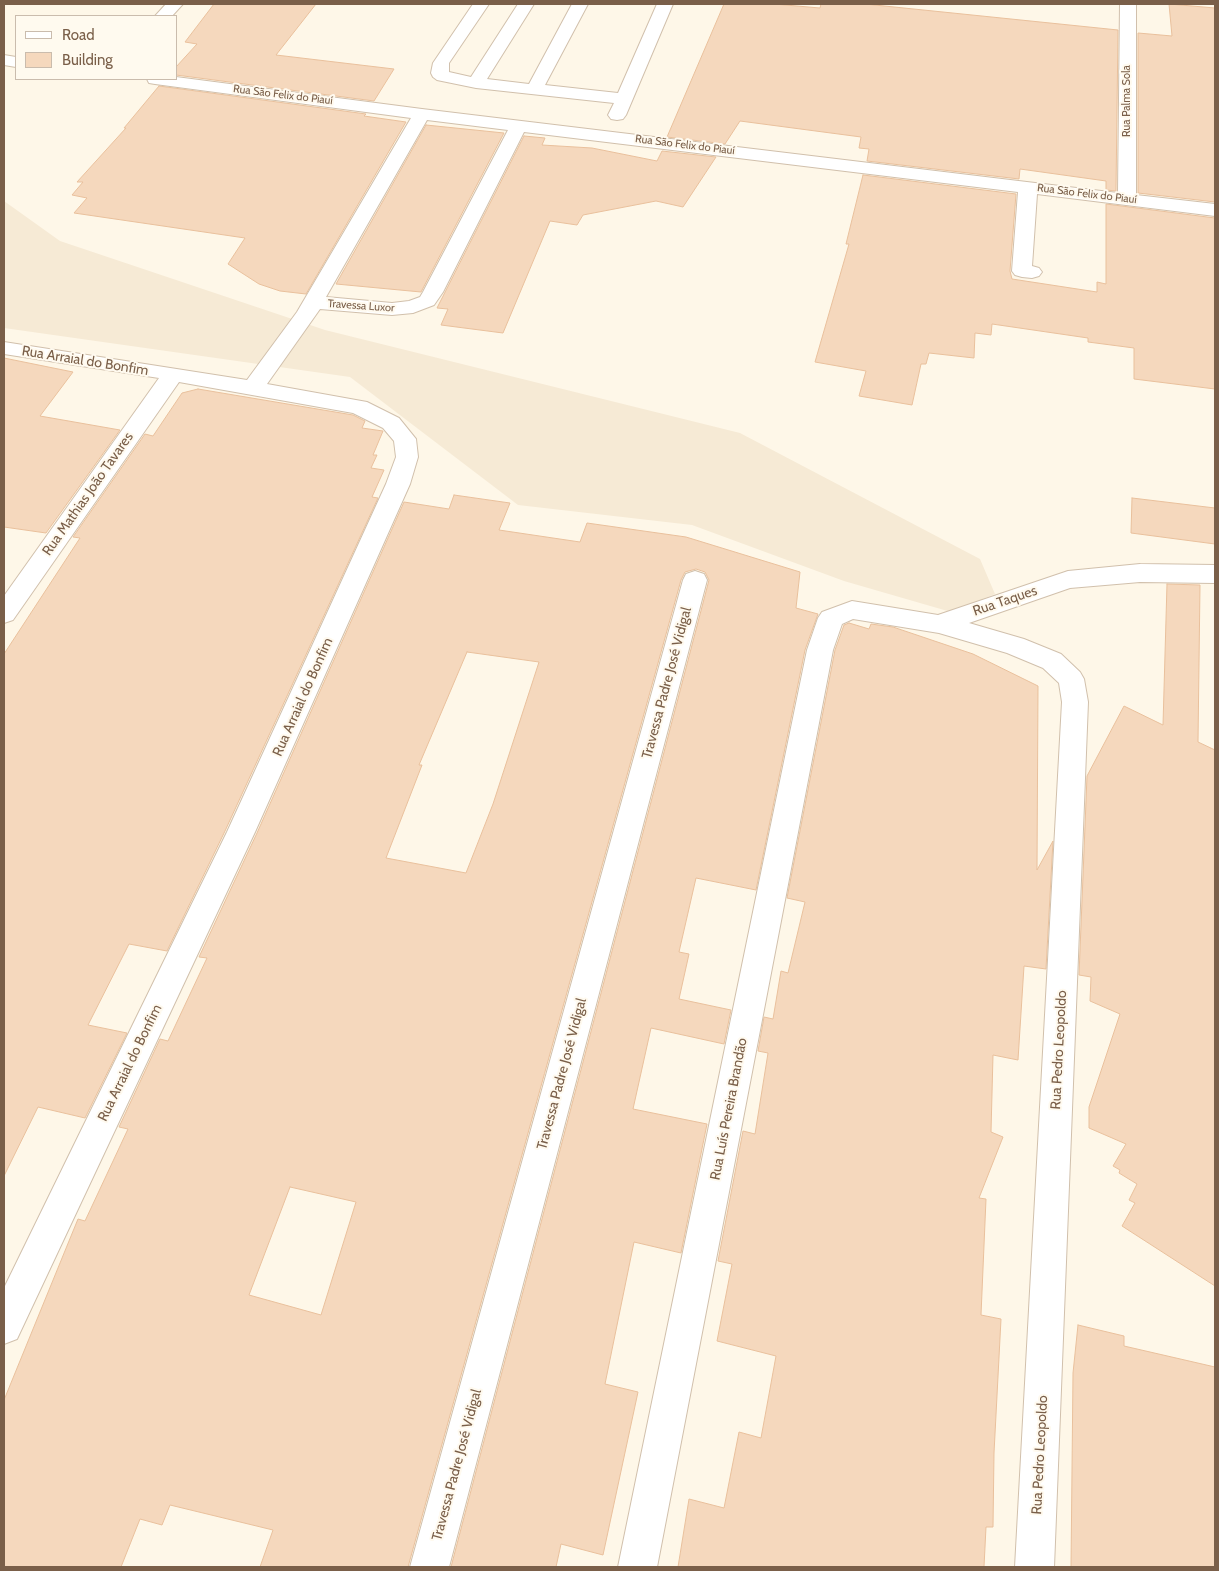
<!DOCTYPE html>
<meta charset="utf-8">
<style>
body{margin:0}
#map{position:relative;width:1219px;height:1571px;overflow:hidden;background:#fef7e8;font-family:Cabin,sans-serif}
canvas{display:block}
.frame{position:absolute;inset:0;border:5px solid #7a5f49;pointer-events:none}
.legend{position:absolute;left:15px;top:15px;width:162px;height:65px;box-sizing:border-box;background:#fffaef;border:1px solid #cabcad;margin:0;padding:6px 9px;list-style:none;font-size:15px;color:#7a5f49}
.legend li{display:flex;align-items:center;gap:10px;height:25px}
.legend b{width:25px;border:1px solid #cabcad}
</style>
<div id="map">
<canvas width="1219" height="1571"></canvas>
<div class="frame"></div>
<ul class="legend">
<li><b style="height:6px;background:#fff"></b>Road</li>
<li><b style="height:14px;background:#f5d8bd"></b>Building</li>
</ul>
</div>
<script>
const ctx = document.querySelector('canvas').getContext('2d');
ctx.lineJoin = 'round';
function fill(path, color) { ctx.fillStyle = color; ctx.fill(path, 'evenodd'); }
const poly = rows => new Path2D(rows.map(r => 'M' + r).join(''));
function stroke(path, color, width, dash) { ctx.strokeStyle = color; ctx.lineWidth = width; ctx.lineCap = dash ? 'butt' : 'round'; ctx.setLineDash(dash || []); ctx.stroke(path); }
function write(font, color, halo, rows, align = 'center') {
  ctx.font = font + ' Cabin,sans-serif'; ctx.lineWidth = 4; ctx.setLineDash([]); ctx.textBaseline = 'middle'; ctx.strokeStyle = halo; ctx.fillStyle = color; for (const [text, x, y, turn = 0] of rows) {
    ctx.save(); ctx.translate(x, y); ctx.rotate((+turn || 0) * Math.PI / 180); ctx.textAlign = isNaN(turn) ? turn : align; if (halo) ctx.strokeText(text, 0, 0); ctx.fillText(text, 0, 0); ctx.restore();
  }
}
fill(poly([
 [4,201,60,241,325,330,740,433,980,559,995,594,951,612,844,581,692,525,518,505,350,377,4,328]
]), '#f6ead5');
const building = poly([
 [214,4,316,4,276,55,394,69,374,101,176,75,176,67,197,44,185,42,214,4],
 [724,4,774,4,820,8,821,4,865,4,1118,30,1116,191,1106,190,1106,181,1020,169,1019,179,867,161,869,149,859,148,861,137,740,121,725,144,667,137,724,4],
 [1169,4,1215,8,1215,202,1138,193,1138,33,1172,36,1169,4],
 [159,86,366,114,364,116,406,122,306,294,280,291,259,284,228,264,245,238,74,213,87,198,72,195,83,182,77,182,126,128,124,128,159,86],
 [426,125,504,133,421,292,336,284,426,125],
 [524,136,545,138,542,145,592,148,657,161,662,151,716,157,683,207,656,201,583,215,577,225,550,221,503,333,441,325,448,309,437,308,524,136],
 [863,175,1016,194,1010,271,1012,279,1097,292,1097,282,1106,284,1106,204,1215,218,1215,389,1134,379,1134,348,1088,342,1088,338,992,324,991,335,975,333,974,358,929,353,926,364,921,364,912,405,859,396,866,371,815,362,849,244,846,244,863,175],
 [4,358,73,372,40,416,120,430,46,533,4,527,4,358],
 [198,389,353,415,365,421,362,428,383,431,373,455,377,455,371,468,384,470,372,497,378,498,225,831,167,951,129,944,88,1025,127,1033,85,1118,38,1107,4,1176,4,654,80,538,73,537,145,434,153,436,182,393,198,389],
 [454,495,510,503,499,530,580,542,587,523,686,537,800,572,796,608,818,614,805,650,756,890,696,878,679,952,689,954,679,999,731,1010,724,1044,651,1028,633,1109,707,1124,681,1253,634,1242,605,1384,638,1392,603,1555,561,1544,556,1567,451,1567,709,580,705,572,696,569,685,572,681,580,408,1567,260,1567,273,1530,170,1505,162,1525,140,1519,121,1567,4,1567,4,1400,78,1219,85,1221,128,1129,119,1127,160,1039,168,1041,207,958,199,957,257,833,404,502,449,509,454,495],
 [467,652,539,662,493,804,466,873,386,858,422,765,419,765,467,652],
 [290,1187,356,1202,321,1315,249,1295,290,1187],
 [1132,498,1215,508,1215,544,1131,533,1132,498],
 [1167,584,1200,585,1198,742,1215,750,1215,1286,1122,1226,1135,1203,1129,1200,1137,1184,1119,1173,1120,1170,1113,1166,1126,1144,1089,1128,1089,1107,1120,1014,1090,1001,1091,977,1079,975,1087,776,1124,706,1163,725,1167,584],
 [849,623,869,629,871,624,893,627,973,654,1038,686,1037,870,1053,841,1046,969,1024,966,1018,1060,993,1055,991,1132,1003,1137,979,1198,986,1199,981,1315,1001,1319,994,1453,993,1527,986,1527,984,1567,678,1567,689,1499,724,1508,739,1432,761,1438,776,1356,717,1341,732,1264,718,1261,743,1131,755,1134,768,1053,758,1051,764,1017,773,1019,781,971,788,973,805,902,787,898,835,650,844,625,849,623],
 [1078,1325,1124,1336,1124,1346,1215,1367,1215,1567,1071,1567,1073,1373,1078,1325]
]);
fill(building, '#f5d8bd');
stroke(building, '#e9c09c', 1);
const minor = poly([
 [166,4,183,4,172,16,155,16,166,4],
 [473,4,489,4,449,63,449,72,471,77,518,4,534,4,487,79,529,84,572,4,588,4,545,85,618,93,657,4,673,4,626,115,623,119,617,120,611,119,608,115,614,103,476,88,437,80,433,77,431,73,433,63,473,4],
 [1120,4,1136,4,1136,195,1215,204,1215,216,1037,194,1032,266,1039,268,1042,272,1039,276,1032,278,1022,277,1015,275,1012,271,1018,192,524,132,443,292,434,305,413,313,392,315,320,309,267,384,367,402,399,418,416,439,418,457,410,484,255,832,17,1339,4,1344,4,1288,227,832,386,484,396,457,394,441,383,428,353,413,179,382,13,620,4,623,4,596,159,378,4,354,4,342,247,380,297,312,411,118,155,84,149,83,147,79,176,79,176,77,422,109,1118,193,1120,4],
 [427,120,508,130,423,292,420,297,409,301,392,303,326,297,427,120],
 [4,55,16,57,16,67,4,65,4,55],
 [1140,564,1215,565,1215,583,1140,582,1070,588,969,623,1024,639,1061,654,1080,672,1084,679,1088,702,1054,1567,1015,1567,1062,702,1059,683,1043,668,1007,653,939,633,853,619,842,624,833,650,657,1567,618,1567,807,650,818,618,822,612,852,601,938,615,1068,571,1140,564],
 [695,571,704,574,707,580,449,1567,410,1567,683,580,686,574,695,571]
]);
stroke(minor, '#d1c0ac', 2);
fill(minor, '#fff');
write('11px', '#7a5f49', '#fffaef', [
 ["Rua São Felix do Piauí",283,95,7],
 ["Rua Palma Sola",1127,101,-90],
 ["Rua São Felix do Piauí",685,145,7],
 ["Rua São Felix do Piauí",1087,194,7],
 ["Travessa Luxor",361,306,4]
]);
write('14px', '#7a5f49', '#fffaef', [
 ["Rua Arraial do Bonfim",85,361,9],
 ["Rua Mathias João Tavares",88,494,-55],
 ["Rua Taques",1005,601,-19],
 ["Travessa Padre José Vidigal",667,683,-75],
 ["Rua Arraial do Bonfim",303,697,-66],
 ["Rua Pedro Leopoldo",1059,1050,-87],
 ["Rua Arraial do Bonfim",130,1063,-64],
 ["Travessa Padre José Vidigal",562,1074,-75],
 ["Rua Luís Pereira Brandão",729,1109,-79],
 ["Rua Pedro Leopoldo",1040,1455,-87],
 ["Travessa Padre José Vidigal",457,1465,-75]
]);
</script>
